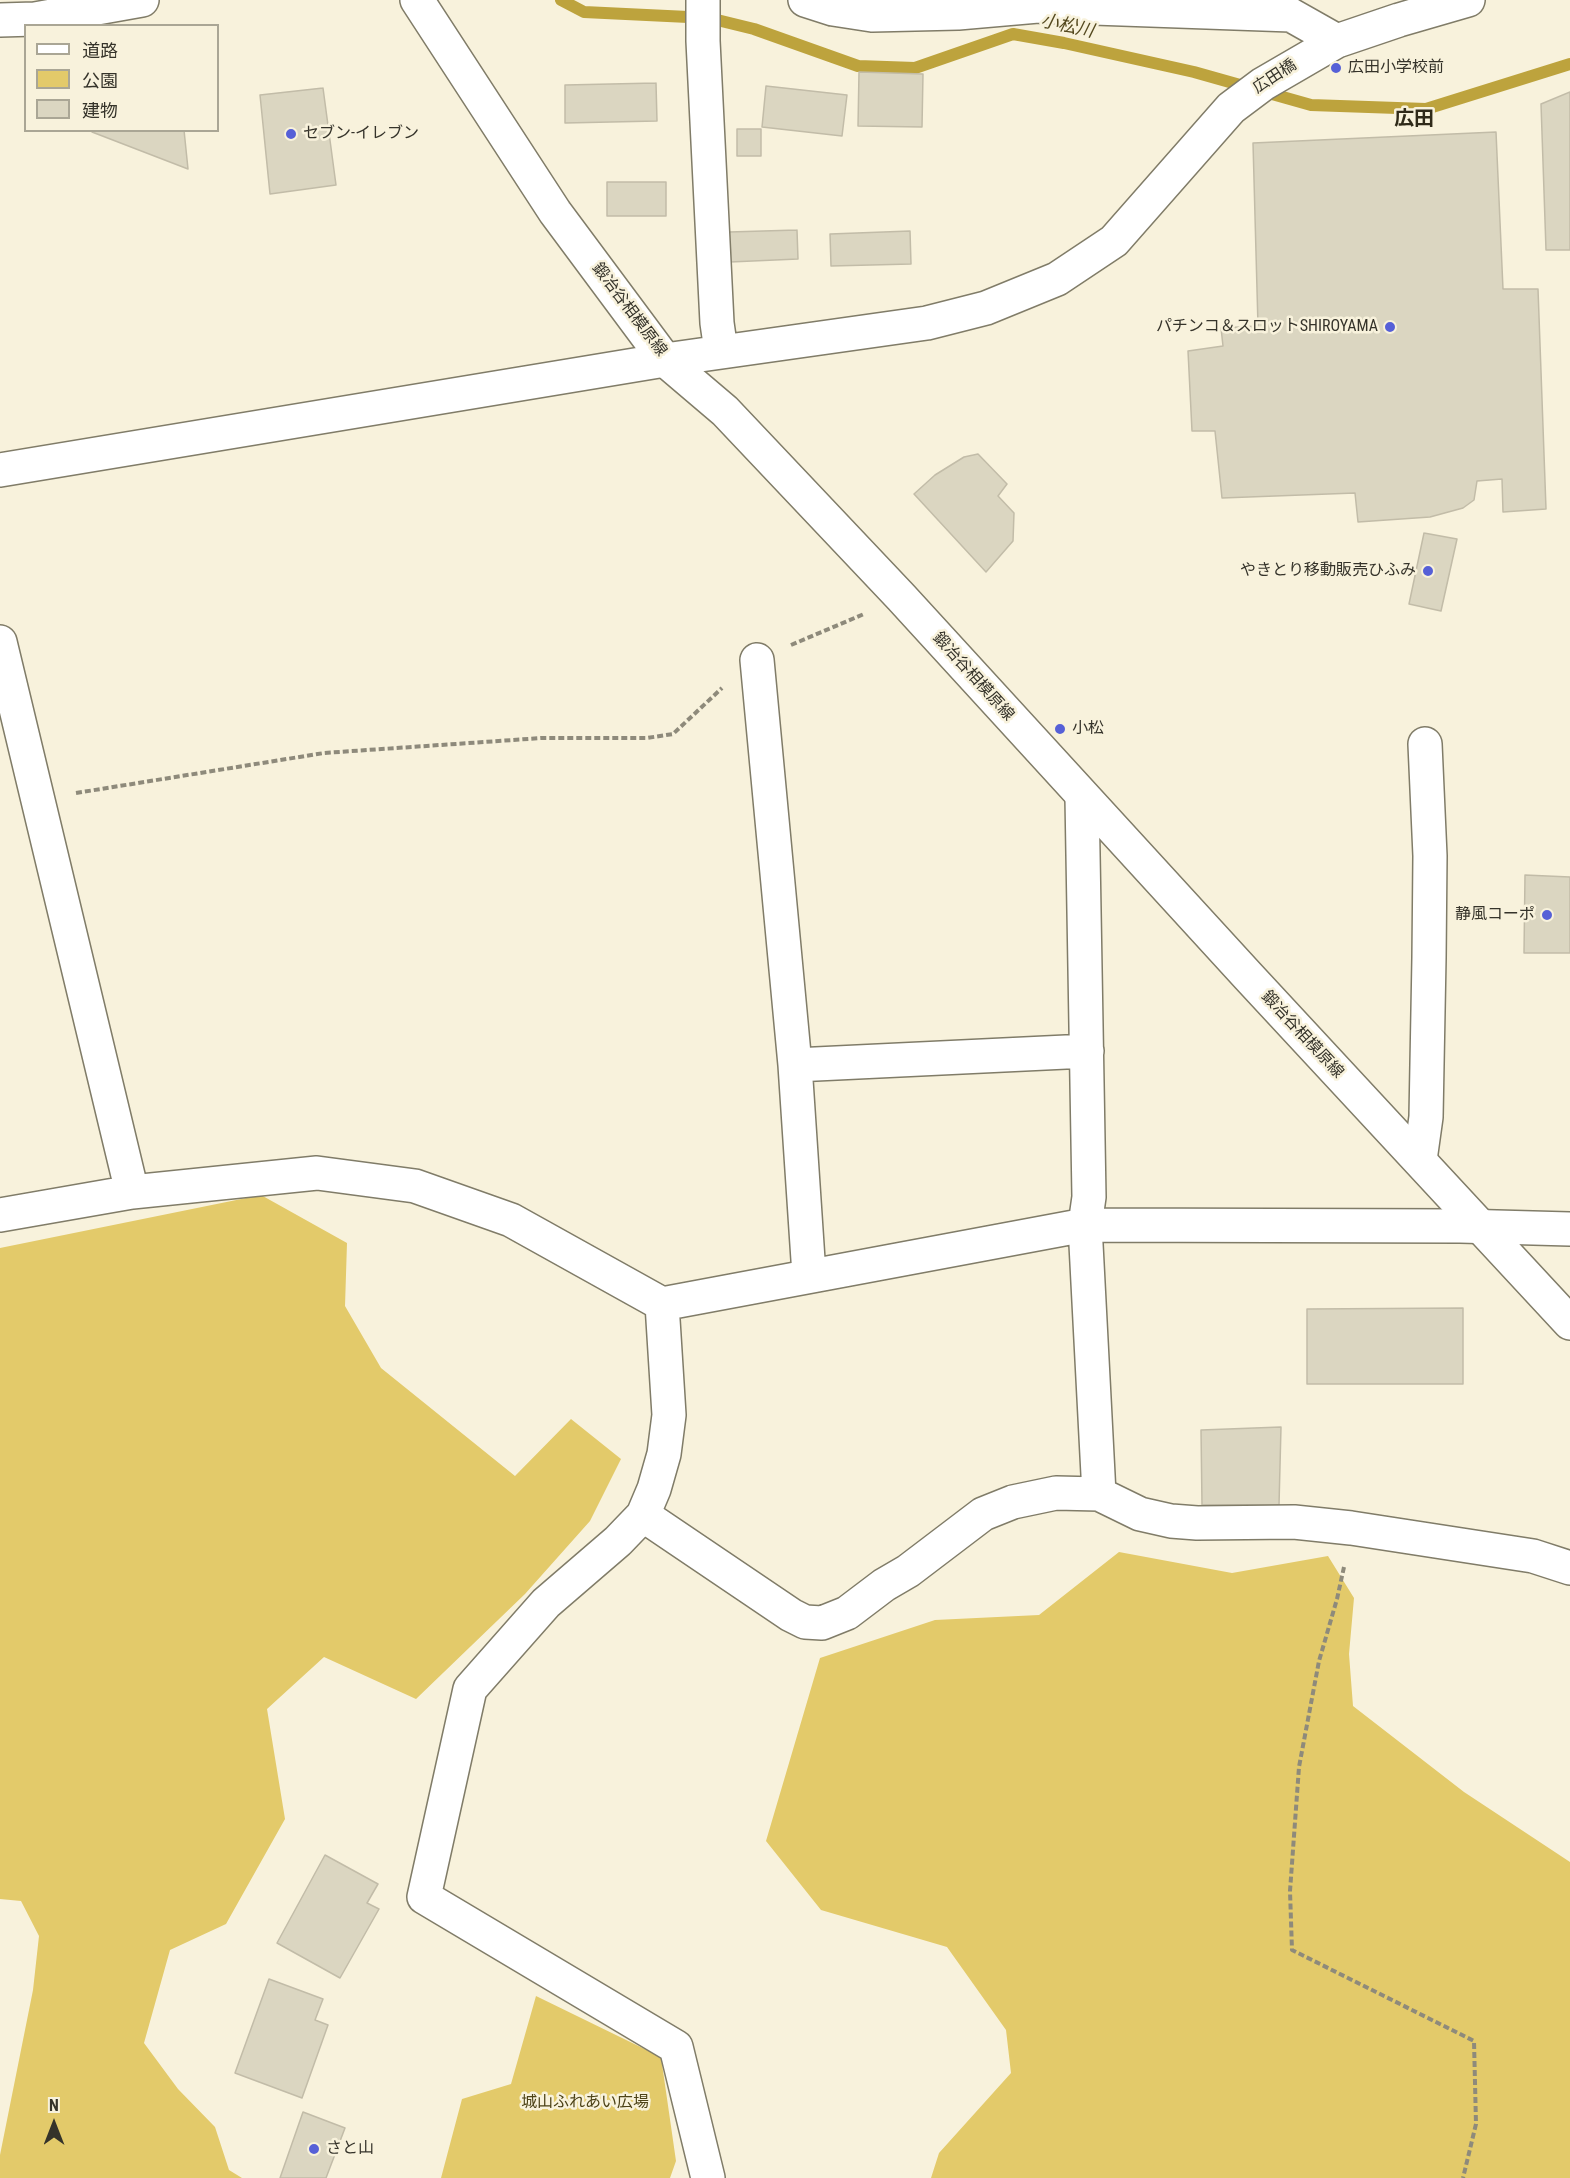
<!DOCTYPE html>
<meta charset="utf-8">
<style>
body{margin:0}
#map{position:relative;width:1570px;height:2178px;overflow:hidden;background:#f8f2dc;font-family:"Roboto Condensed","Noto Sans JP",sans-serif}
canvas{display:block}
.legend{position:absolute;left:24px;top:24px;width:195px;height:108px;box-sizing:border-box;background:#f8f2dc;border:2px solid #aaa695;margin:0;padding:8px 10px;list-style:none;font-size:18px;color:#35332a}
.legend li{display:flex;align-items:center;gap:12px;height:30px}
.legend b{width:30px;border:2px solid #aaa695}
.north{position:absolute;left:24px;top:2094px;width:60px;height:60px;-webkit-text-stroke:4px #f8f2dc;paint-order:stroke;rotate:0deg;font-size:16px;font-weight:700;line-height:24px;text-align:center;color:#35332a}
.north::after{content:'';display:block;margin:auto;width:21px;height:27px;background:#35332a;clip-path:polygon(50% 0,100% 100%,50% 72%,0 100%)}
</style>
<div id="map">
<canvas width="1570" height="2178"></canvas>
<ul class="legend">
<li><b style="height:8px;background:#fff"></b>道路</li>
<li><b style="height:16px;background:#e3ca6a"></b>公園</li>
<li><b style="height:16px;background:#dbd6c1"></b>建物</li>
</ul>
<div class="north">N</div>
</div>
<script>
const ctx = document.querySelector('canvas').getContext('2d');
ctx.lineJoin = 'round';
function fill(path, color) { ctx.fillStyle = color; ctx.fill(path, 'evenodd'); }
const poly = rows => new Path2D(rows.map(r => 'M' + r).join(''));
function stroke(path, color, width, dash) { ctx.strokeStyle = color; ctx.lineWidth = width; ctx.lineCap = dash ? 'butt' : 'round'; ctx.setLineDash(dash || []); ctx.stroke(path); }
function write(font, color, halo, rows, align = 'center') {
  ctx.font = font + ' "Roboto Condensed","Noto Sans JP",sans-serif'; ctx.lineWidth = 5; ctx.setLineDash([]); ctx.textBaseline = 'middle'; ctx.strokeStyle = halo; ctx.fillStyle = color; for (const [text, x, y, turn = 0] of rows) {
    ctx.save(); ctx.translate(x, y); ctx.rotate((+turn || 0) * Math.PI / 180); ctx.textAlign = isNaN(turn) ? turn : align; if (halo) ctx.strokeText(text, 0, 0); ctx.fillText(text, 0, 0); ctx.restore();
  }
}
fill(poly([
 [261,1195,347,1243,345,1306,381,1368,515,1476,571,1419,621,1459,590,1521,525,1594,416,1699,324,1657,267,1709,285,1819,226,1924,170,1950,144,2043,178,2089,215,2127,229,2170,242,2178,0,2178,0,2155,33,1990,39,1936,21,1901,0,1899,0,1248],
 [1119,1552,1232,1573,1328,1556,1354,1598,1349,1654,1353,1706,1464,1792,1570,1862,1570,2178,931,2178,939,2153,1011,2073,1006,2030,947,1947,821,1910,766,1841,820,1658,935,1620,1039,1615],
 [536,1996,661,2057,676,2161,670,2178,441,2178,462,2099,511,2084]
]), '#e3ca6a');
stroke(poly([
 [561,0,584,12,709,18,754,29,858,66,915,68,1013,34,1064,43,1194,72,1311,105,1426,109,1570,64]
]), '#bda33d', 12);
const building = poly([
 [859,72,923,74,922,127,858,126,859,72],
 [656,83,657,121,565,123,565,85,656,83],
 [766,86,847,95,842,136,762,127,766,86],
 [323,88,336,185,270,194,260,95,323,88],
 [1570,92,1570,250,1546,250,1541,104,1570,92],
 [737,129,761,129,761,156,737,156,737,129],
 [91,130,184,130,188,169,92,132,91,130],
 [1496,132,1503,289,1538,289,1546,509,1503,512,1502,479,1477,481,1474,500,1463,508,1430,517,1358,522,1355,493,1222,498,1215,431,1192,431,1188,351,1223,346,1221,328,1258,326,1253,143,1496,132],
 [607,182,666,182,666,216,607,216,607,182],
 [797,230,798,259,730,262,729,232,797,230],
 [910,231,911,264,831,266,830,234,910,231],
 [978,454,1007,484,998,496,1014,513,1013,541,986,572,914,494,935,475,964,457,978,454],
 [1424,533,1457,539,1441,611,1409,604,1424,533],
 [1525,875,1570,877,1570,953,1524,953,1525,875],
 [1463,1308,1463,1384,1307,1384,1307,1309,1463,1308],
 [1281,1427,1279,1505,1202,1505,1201,1430,1281,1427],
 [325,1855,378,1884,367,1903,379,1909,340,1978,277,1943,325,1855],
 [269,1979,323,1999,315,2020,328,2025,302,2098,235,2073,269,1979],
 [303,2112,345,2128,326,2178,280,2178,303,2112]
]);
fill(building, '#dbd6c1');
stroke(building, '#c2bca8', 1.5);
const minor = poly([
 [703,0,703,41,717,323,721,351],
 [805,0,833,9,872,15,958,13,1038,6,1291,15,1337,41],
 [0,20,35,19,142,0],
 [0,470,665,360,927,323,986,308,1057,279,1114,241,1231,108,1263,84,1337,41,1399,20,1468,0],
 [0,642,132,1192],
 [757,660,795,1065,809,1275],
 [1082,797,1089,1197,1085,1225,1099,1494],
 [795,1065,1087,1051],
 [1420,1160,1426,1117,1429,958,1430,856,1425,744],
 [0,1215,132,1192,317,1173,415,1186,511,1220,662,1304,1085,1225,1460,1226,1570,1229],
 [662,1304,669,1415,664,1454,654,1489,643,1515,618,1541,546,1603,470,1689,424,1897,676,2047,708,2178],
 [643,1515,791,1615,805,1622,822,1623,847,1613,884,1585,908,1571,983,1514,1013,1502,1056,1493,1099,1494,1140,1514,1171,1521,1197,1523,1294,1522,1351,1528,1533,1556,1570,1568]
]);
const major = poly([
 [417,0,555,212,665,360,725,411,901,597,1248,976,1570,1323]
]);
stroke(minor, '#807c68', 36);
stroke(major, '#807c68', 36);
stroke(poly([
 [791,645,864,614],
 [76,793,324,753,542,738,647,738,673,734,722,688],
 [1344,1567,1337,1599,1319,1661,1299,1767,1290,1891,1292,1950,1474,2041,1476,2124,1463,2178]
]), '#8e8a7b', 4, [6, 3]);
stroke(minor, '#fff', 33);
stroke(major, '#fff', 33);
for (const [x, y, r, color] of [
 [1336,68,6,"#5660d7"],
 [291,134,6,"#5660d7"],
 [1390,327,6,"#5660d7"],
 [1428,571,6,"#5660d7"],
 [1060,729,6,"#5660d7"],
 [1547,915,6,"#5660d7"],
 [314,2149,6,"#5660d7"]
]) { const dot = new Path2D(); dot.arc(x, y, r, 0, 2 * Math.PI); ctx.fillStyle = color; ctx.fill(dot); stroke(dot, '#f8f2dc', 2); }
write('16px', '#35332a', '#f8f2dc', [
 ["広田小学校前",1348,68],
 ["セブン-イレブン",303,134],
 ["パチンコ＆スロットSHIROYAMA",1378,327,"right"],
 ["やきとり移動販売ひふみ",1416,571,"right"],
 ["小松",1072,729],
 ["静風コーポ",1535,915,"right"],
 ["さと山",326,2149]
], 'left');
write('16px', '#35332a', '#f8f2dc', [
 ["広田橋",1275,77,-33],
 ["鍛冶谷相模原線",629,310,53],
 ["鍛冶谷相模原線",973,677,48],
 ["鍛冶谷相模原線",1302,1035,47]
]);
write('16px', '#4c4217', '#f8f2dc', [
 ["城山ふれあい広場",585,2103]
]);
write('italic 18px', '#554a20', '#f8f2dc', [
 ["小松川",1067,27,12]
]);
write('bold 20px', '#2f2a19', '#f8f2dc', [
 ["広田",1414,120]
]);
</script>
